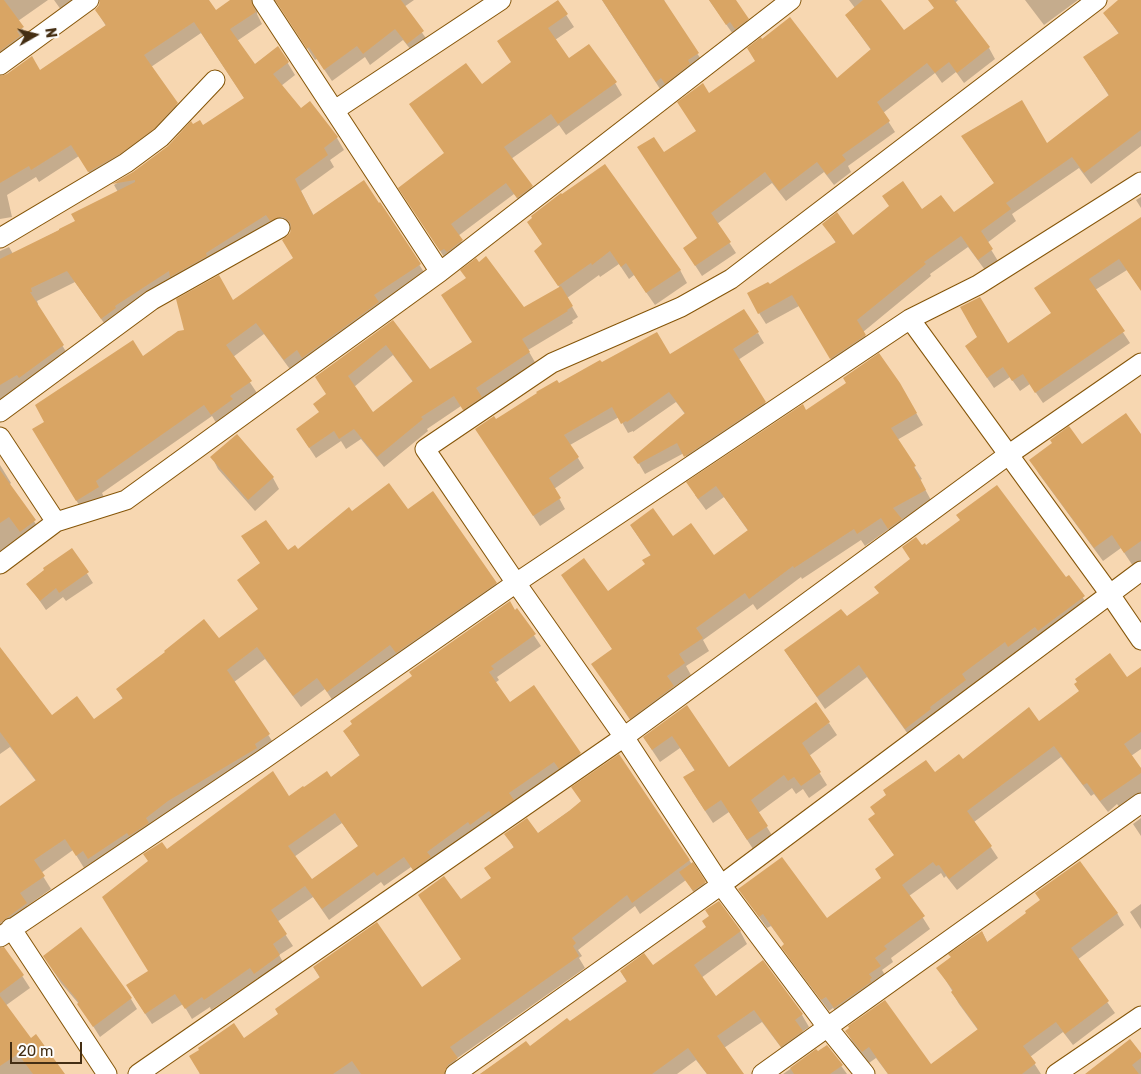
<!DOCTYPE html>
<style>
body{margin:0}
#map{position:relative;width:1141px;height:1074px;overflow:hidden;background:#f7d7b1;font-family:Rubik,sans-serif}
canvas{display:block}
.north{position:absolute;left:10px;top:10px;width:50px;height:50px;-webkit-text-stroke:4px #fdfdfd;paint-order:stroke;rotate:82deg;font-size:14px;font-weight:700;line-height:20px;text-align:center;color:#442e13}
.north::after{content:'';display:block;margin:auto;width:18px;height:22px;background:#442e13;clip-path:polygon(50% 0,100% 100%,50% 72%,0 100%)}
.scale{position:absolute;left:10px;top:1042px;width:72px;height:22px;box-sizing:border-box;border:2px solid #442e13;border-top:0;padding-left:6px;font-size:15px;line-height:18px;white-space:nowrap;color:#442e13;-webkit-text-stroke:4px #fdfdfd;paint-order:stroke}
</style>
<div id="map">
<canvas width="1141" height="1074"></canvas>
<div class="north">N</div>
<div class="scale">20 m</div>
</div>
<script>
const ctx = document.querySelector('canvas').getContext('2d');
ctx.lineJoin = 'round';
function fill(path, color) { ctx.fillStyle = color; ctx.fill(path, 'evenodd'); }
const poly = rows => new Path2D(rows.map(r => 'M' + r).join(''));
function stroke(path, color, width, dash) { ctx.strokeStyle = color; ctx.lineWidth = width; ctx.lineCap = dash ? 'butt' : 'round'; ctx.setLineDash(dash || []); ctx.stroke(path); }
fill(poly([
 [0,0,48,0,18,21,29,40,0,69],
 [54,0,75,0,64,14],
 [111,0,208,0,216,11,232,0,414,0,404,7,430,44,415,55,403,40,370,65,365,57,332,81,317,59,315,60,280,6,276,2,269,1,258,8,257,14,262,24,237,41,254,65,278,47,295,75,281,86,301,110,310,103,337,138,344,150,330,160,334,167,301,191,314,216,380,203,427,277,292,372,264,334,233,357,257,393,218,426,212,416,102,493,105,499,84,513,40,441,143,358,232,302,295,259,290,235,292,230,287,229,109,330,75,282,37,301,38,304,37,305,70,358,0,403,0,251,9,247,13,254,77,221,118,192,114,185,245,99,201,33,151,67,184,116,96,184,79,156,39,182,36,177,7,195,12,217,0,219,0,77,40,72,106,26,96,10],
 [602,0,665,0,663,1,706,67,664,95],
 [709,0,734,0,755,33,735,37],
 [849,0,880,0,904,31,935,8,940,0,958,0,955,3,989,48,995,59,964,83,956,72,942,83,935,73,883,113,895,132,848,166,851,172,834,185,824,172,786,201,772,183,717,224,736,253,702,276,691,259,698,239,664,154,697,132,709,95,836,80,871,50,846,15,855,8],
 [1025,0,1078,0,1044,25],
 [1120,0,1141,0,1141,146,1091,184,1079,168,1012,214,1016,221,987,243,998,261,985,270,968,247,930,274,931,276,863,332,872,347,838,370,799,306,766,324,759,313,769,286,836,243,824,224,853,237,922,211,954,214,995,184,970,148,1046,145,1109,96,1084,57,1119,34,1104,13],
 [557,1,574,27,555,40,569,60,615,83,622,95,566,135,559,125,511,159,539,198,525,209,514,194,458,236,469,253,448,263,407,200,445,154,482,85,512,63],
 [1141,197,1141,208,1136,200],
 [1141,219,1141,290,1127,270,1095,290,1130,343,1043,403,1030,384,1020,391,1010,377,994,388,973,357,1007,345,1052,314],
 [528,222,680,270,687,283,655,305,634,275,629,279,619,264,600,277,599,275,567,298,578,317,572,321,573,323,528,350,536,364,481,399,487,409,470,420,461,406,427,429,428,431,384,467,361,439,346,449,341,441,316,458,304,440,320,413,327,395,393,322,430,371,524,309,560,288,535,251,543,245],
 [393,355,413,382,373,414,354,387],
 [758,333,764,343,738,360,771,413,691,466,684,453,645,474,635,457,685,414,676,402,633,432,633,431,628,433,619,417,570,445,584,468,554,489,565,509,540,526,483,439,495,420,559,385,601,364,669,356],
 [899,383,923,425,897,440,922,479,920,480,932,502,901,520,908,532,896,540,889,529,865,546,861,540,802,579,801,577,757,610,753,604,703,640,709,651,686,666,691,675,673,688,680,699,637,730,593,665,613,650,562,575,608,593,646,565,651,556,631,526,673,538,714,557,749,532,724,497,706,510,695,495,805,411],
 [236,436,273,478,279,489,255,511,218,469,212,457],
 [1141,436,1141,560,1133,566,1121,548,1103,561,1039,474,1031,460,1082,446],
 [0,465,11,483,9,485,42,533,0,563],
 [408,511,496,583,503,596,335,704,325,689,301,707,265,659,234,682,276,747,96,871,91,863,84,868,73,850,41,873,51,889,27,906,33,916,0,937,0,807,36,781,10,747,0,754,0,649,52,717,93,721,123,699,117,689,219,640,259,610,239,581,261,564,243,537,288,552,298,550,352,512],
 [922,546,1066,579,1069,577,1091,610,1016,659,1013,654,969,687,972,694,913,741,867,677,825,709,785,651,846,618,880,594,876,587,911,560,903,547],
 [72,550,93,583,66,601,63,597,46,610,28,584],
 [517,610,541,646,497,677,499,680,495,683,510,703,533,687,587,765,420,880,411,867,384,886,381,882,329,920,313,897,277,922,293,946,279,955,286,967,261,984,258,978,211,1010,210,1007,192,1019,183,1004,152,1024,134,997,149,971,166,851,330,778,360,756,344,731],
 [342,823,359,847,312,881,294,857],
 [1127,679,1141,684,1141,749,1131,756,1141,770,1141,807,1126,816,1117,804,1108,812,1094,794,1091,796,1061,757,974,822,998,858,957,890,946,876,944,878,941,873,909,896,930,929,891,958,893,962,882,970,887,978,842,1020,833,1008,829,1011,790,959,783,947,785,945,771,926,767,928,740,890,827,919,882,879,895,856,869,819,935,774,1039,723,1080,692,1075,685],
 [686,707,729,768,829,723,837,735,809,756,827,785,809,798,803,789,796,794,792,788,758,813,775,840,755,852,729,812,713,823,692,791,695,771,680,748,660,762,644,738],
 [619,756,708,888,696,896,686,880,640,914,635,906,578,950,582,956,579,958,585,968,456,1059,459,1064,445,1074,199,1074,280,1015,320,978,314,968,422,989,462,960,460,901,492,879,514,848,506,834,537,834,582,802,573,788],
 [1141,818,1141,836,1133,824],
 [1079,863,1117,913,1124,925,1077,960,1115,1013,1073,1045,1063,1032,1030,1057,1041,1074,888,1074,876,1058,869,1063,853,1043,847,1032,931,1066,978,1030,959,1004,952,992,953,992,938,968,982,932,988,943,1027,913],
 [1141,904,1141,929,1130,912],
 [740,931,747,944,701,978,716,998,763,962,802,1015,809,1027,802,1032,809,1044,789,1058,762,1022,724,1048,741,1074,707,1074,696,1060,677,1074,480,1074,526,1043,529,1047,569,1023,627,982,621,972,652,966],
 [10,957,30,988,5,1006,30,1039,63,1074,0,1074,0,964],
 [51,967,131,999,137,1009,100,1037,79,1004,61,983],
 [827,1046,847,1074,783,1074,816,1051,817,1053],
 [1141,1055,1141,1074,1087,1074]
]), '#0003');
fill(poly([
 [0,0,4,0,24,27,17,31,20,36,0,51],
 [100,0,209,0,216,10,230,0,251,0,256,12,230,29,255,64,278,46,289,62,273,74,301,108,310,101,338,137,324,148,328,155,295,179,313,215,364,180,379,203,380,202,421,264,374,295,379,302,302,358,297,350,284,360,256,323,226,345,252,381,230,396,233,399,211,415,204,405,96,481,99,487,76,501,32,429,44,422,35,405,133,340,143,356,178,331,184,330,176,299,219,275,233,300,293,258,282,240,290,233,291,228,290,222,285,218,281,217,270,221,266,215,206,253,207,256,170,277,169,271,115,306,116,308,101,319,67,271,31,288,32,292,30,292,64,345,19,378,17,375,0,385,0,259,59,230,59,229,75,221,71,214,135,182,135,180,112,184,133,172,168,146,191,121,193,124,200,120,203,125,244,98,194,22,144,55,178,103,154,129,120,154,88,172,71,145,31,170,29,166,0,183,0,76,7,74,32,56,40,70,106,25,95,10,99,5],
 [275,0,401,0,424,31,407,44,395,29,363,54,357,46,324,70,309,47,307,49],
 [558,0,568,14,548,28,569,58,589,44,617,82,558,124,551,114,504,147,533,186,517,198,506,183,451,224,463,240,447,252,444,249,440,251,398,188,444,153,409,104,466,63,482,84,511,62,497,41],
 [602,0,664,0,699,53,688,60,690,64,665,84,661,78,656,82],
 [709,0,736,0,749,19,735,29,730,22,726,25],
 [863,0,881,0,904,30,934,8,928,0,954,0,990,47,957,73,949,62,935,73,927,63,877,102,890,121,842,155,846,160,827,175,817,162,779,191,765,172,711,213,731,242,695,266,683,248,697,238,637,147,654,137,664,152,696,131,677,102,703,83,709,93,755,61,747,48,761,37,762,39,790,17,837,78,871,49,845,15],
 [1118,0,1141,0,1141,130,1084,173,1072,157,1006,203,1011,209,981,231,993,249,978,260,961,236,924,262,926,264,857,320,866,335,830,359,792,295,758,314,747,293,768,282,770,284,836,242,822,224,837,212,853,235,889,206,882,196,903,181,922,209,941,195,954,212,994,183,961,136,1022,100,1047,143,1109,95,1083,57,1119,33,1103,13],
 [605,164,681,270,646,293,626,263,621,267,610,251,592,265,591,263,558,286,534,251,542,244,527,222,532,218,531,216,561,193,562,194],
 [1141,217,1141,291,1119,259,1089,279,1125,331,1035,393,1023,374,1012,381,1003,367,987,378,965,346,977,337,960,307,980,297,1008,343,1051,313,1034,288],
 [486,256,524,307,561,286,573,306,567,310,568,311,522,339,530,352,476,388,482,397,463,410,454,396,421,417,423,419,377,457,354,429,339,439,334,431,309,448,296,429,319,412,313,404,326,394,315,377,393,320,430,369,472,342,441,295,466,278,460,270,476,258,479,262],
 [386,345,413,381,373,412,348,376],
 [744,309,759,332,733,349,766,402,684,457,677,443,638,464,633,457,685,413,669,392,627,422,626,421,621,424,612,407,564,435,579,457,549,478,561,498,533,516,475,429,494,416,496,419,504,414,537,393,536,392,557,380,559,383,600,360,602,362,657,332,670,354],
 [879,353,900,383,917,413,891,428,916,466,914,467,926,490,893,508,902,519,888,529,881,518,857,534,854,529,794,568,793,566,749,599,745,593,696,628,703,638,679,654,685,663,667,676,674,686,630,719,591,664,612,649,561,575,584,558,608,591,645,564,642,560,651,555,630,525,653,508,673,536,691,523,714,555,748,530,716,486,698,499,686,482,803,404,806,410,846,383,843,378],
 [1126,413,1141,434,1141,541,1124,553,1112,535,1094,548,1029,460,1052,443,1050,440,1069,426,1082,444],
 [237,434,274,477,248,500,210,457],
 [0,470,36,520,20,532,9,517,0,523],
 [389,483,408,509,433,491,497,583,396,653,390,645,327,692,317,678,293,696,257,647,227,670,270,734,255,744,257,748,168,801,146,818,149,823,129,836,127,833,88,859,83,851,76,856,65,839,34,860,45,876,20,893,27,903,0,923,0,806,36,780,0,732,0,647,52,715,77,696,94,719,123,698,116,689,165,652,164,651,204,619,219,638,258,609,237,580,260,563,241,536,266,520,288,550,295,545,298,549,349,507,352,511],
 [997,485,1066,577,1069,575,1085,596,1038,631,1035,627,1008,647,1005,642,962,674,966,680,930,707,931,709,905,729,859,665,817,697,784,650,841,609,847,616,879,593,874,587,910,559,902,547,916,537,922,545,925,543,926,545,960,520,956,515],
 [72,548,89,572,59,593,56,588,40,601,26,584,44,570,43,568],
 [510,601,515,610,517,608,536,634,491,666,494,669,489,672,510,702,534,685,581,753,559,769,554,762,509,793,514,800,492,815,489,811,470,825,468,822,427,852,431,857,413,870,404,857,377,876,374,872,322,909,305,886,271,910,287,934,273,944,280,955,254,974,250,968,204,1000,202,997,185,1009,175,994,145,1014,126,985,148,971,102,897,148,861,143,854,162,842,167,849,273,771,289,796,303,786,304,787,327,771,331,777,360,755,343,731,352,724,350,721,412,676,409,672],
 [335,813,358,846,312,879,288,846],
 [1110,653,1127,677,1141,667,1141,732,1124,744,1141,768,1141,773,1100,801,1087,783,1083,785,1054,746,967,811,992,846,949,879,939,865,936,866,933,862,902,885,925,916,884,946,887,949,875,958,881,966,869,974,872,978,870,979,871,982,834,1008,826,997,821,1000,781,947,784,944,763,914,759,917,738,889,782,857,827,918,881,878,875,869,894,855,868,819,875,814,870,807,886,795,883,790,926,760,935,772,959,754,963,759,1029,707,1039,721,1079,691,1074,684,1077,682,1075,679],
 [816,702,830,722,802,743,821,772,801,786,794,777,788,781,784,775,751,800,768,826,747,840,721,800,705,811,683,777,695,770,672,736,652,750,643,737,687,705,729,767],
 [619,754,690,860,632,903,627,895,572,938,576,943,573,946,579,956,450,1047,458,1058,448,1065,444,1074,361,1074,352,1061,333,1074,200,1074,189,1056,199,1050,198,1048,234,1023,244,1038,278,1014,275,1009,320,977,313,967,377,922,422,987,461,959,418,895,444,876,461,899,491,878,484,868,514,847,504,834,527,818,538,833,569,811,581,801,571,787],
 [1080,861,1118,913,1071,948,1109,1001,1065,1034,1056,1022,1023,1046,1036,1063,1022,1074,888,1074,869,1047,862,1052,845,1031,849,1028,848,1026,885,1000,931,1064,978,1029,951,992,953,990,936,968,951,957,948,954,982,931,987,942,1026,913,1025,911,1040,900,1035,893],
 [693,862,706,882,693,891,679,872],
 [719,901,741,931,694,965,716,996,763,960,803,1014,795,1020,803,1031,781,1047,754,1010,717,1036,744,1074,707,1074,688,1048,652,1074,480,1074,526,1041,530,1046,567,1018,570,1021,627,981,620,971,644,953,653,965,706,927,702,921,709,916,705,910],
 [81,927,132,998,93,1027,77,1004,79,1002,54,972,43,956],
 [4,947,24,975,0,993,0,948],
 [0,996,31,1038,36,1034,65,1074,33,1074,18,1054,0,1066],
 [1130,1039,1141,1053,1141,1058,1132,1065,1139,1074,1085,1074],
 [827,1045,843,1065,830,1074,794,1074,790,1068,816,1049,818,1051]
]), '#d9a564');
const street = poly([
 [262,0,440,272],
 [0,65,89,0],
 [335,110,501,0],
 [0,238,126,163,161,137,215,80],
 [910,319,1109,593,1141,640],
 [0,412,152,300,280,228],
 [0,437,56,522],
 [0,564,56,522,126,500,440,272,791,0],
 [11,928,107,1074],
 [0,937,264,759,516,583,910,319,978,285,1141,182],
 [138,1074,624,737,1008,455,1141,363],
 [455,1074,721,885,1141,571],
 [762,1074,1141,803],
 [865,1074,828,1028,721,885,624,737,516,583,425,449,552,363,681,307,731,279,1097,0],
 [1056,1074,1141,1016]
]);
stroke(street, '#855508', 21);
stroke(street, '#fff', 19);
</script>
